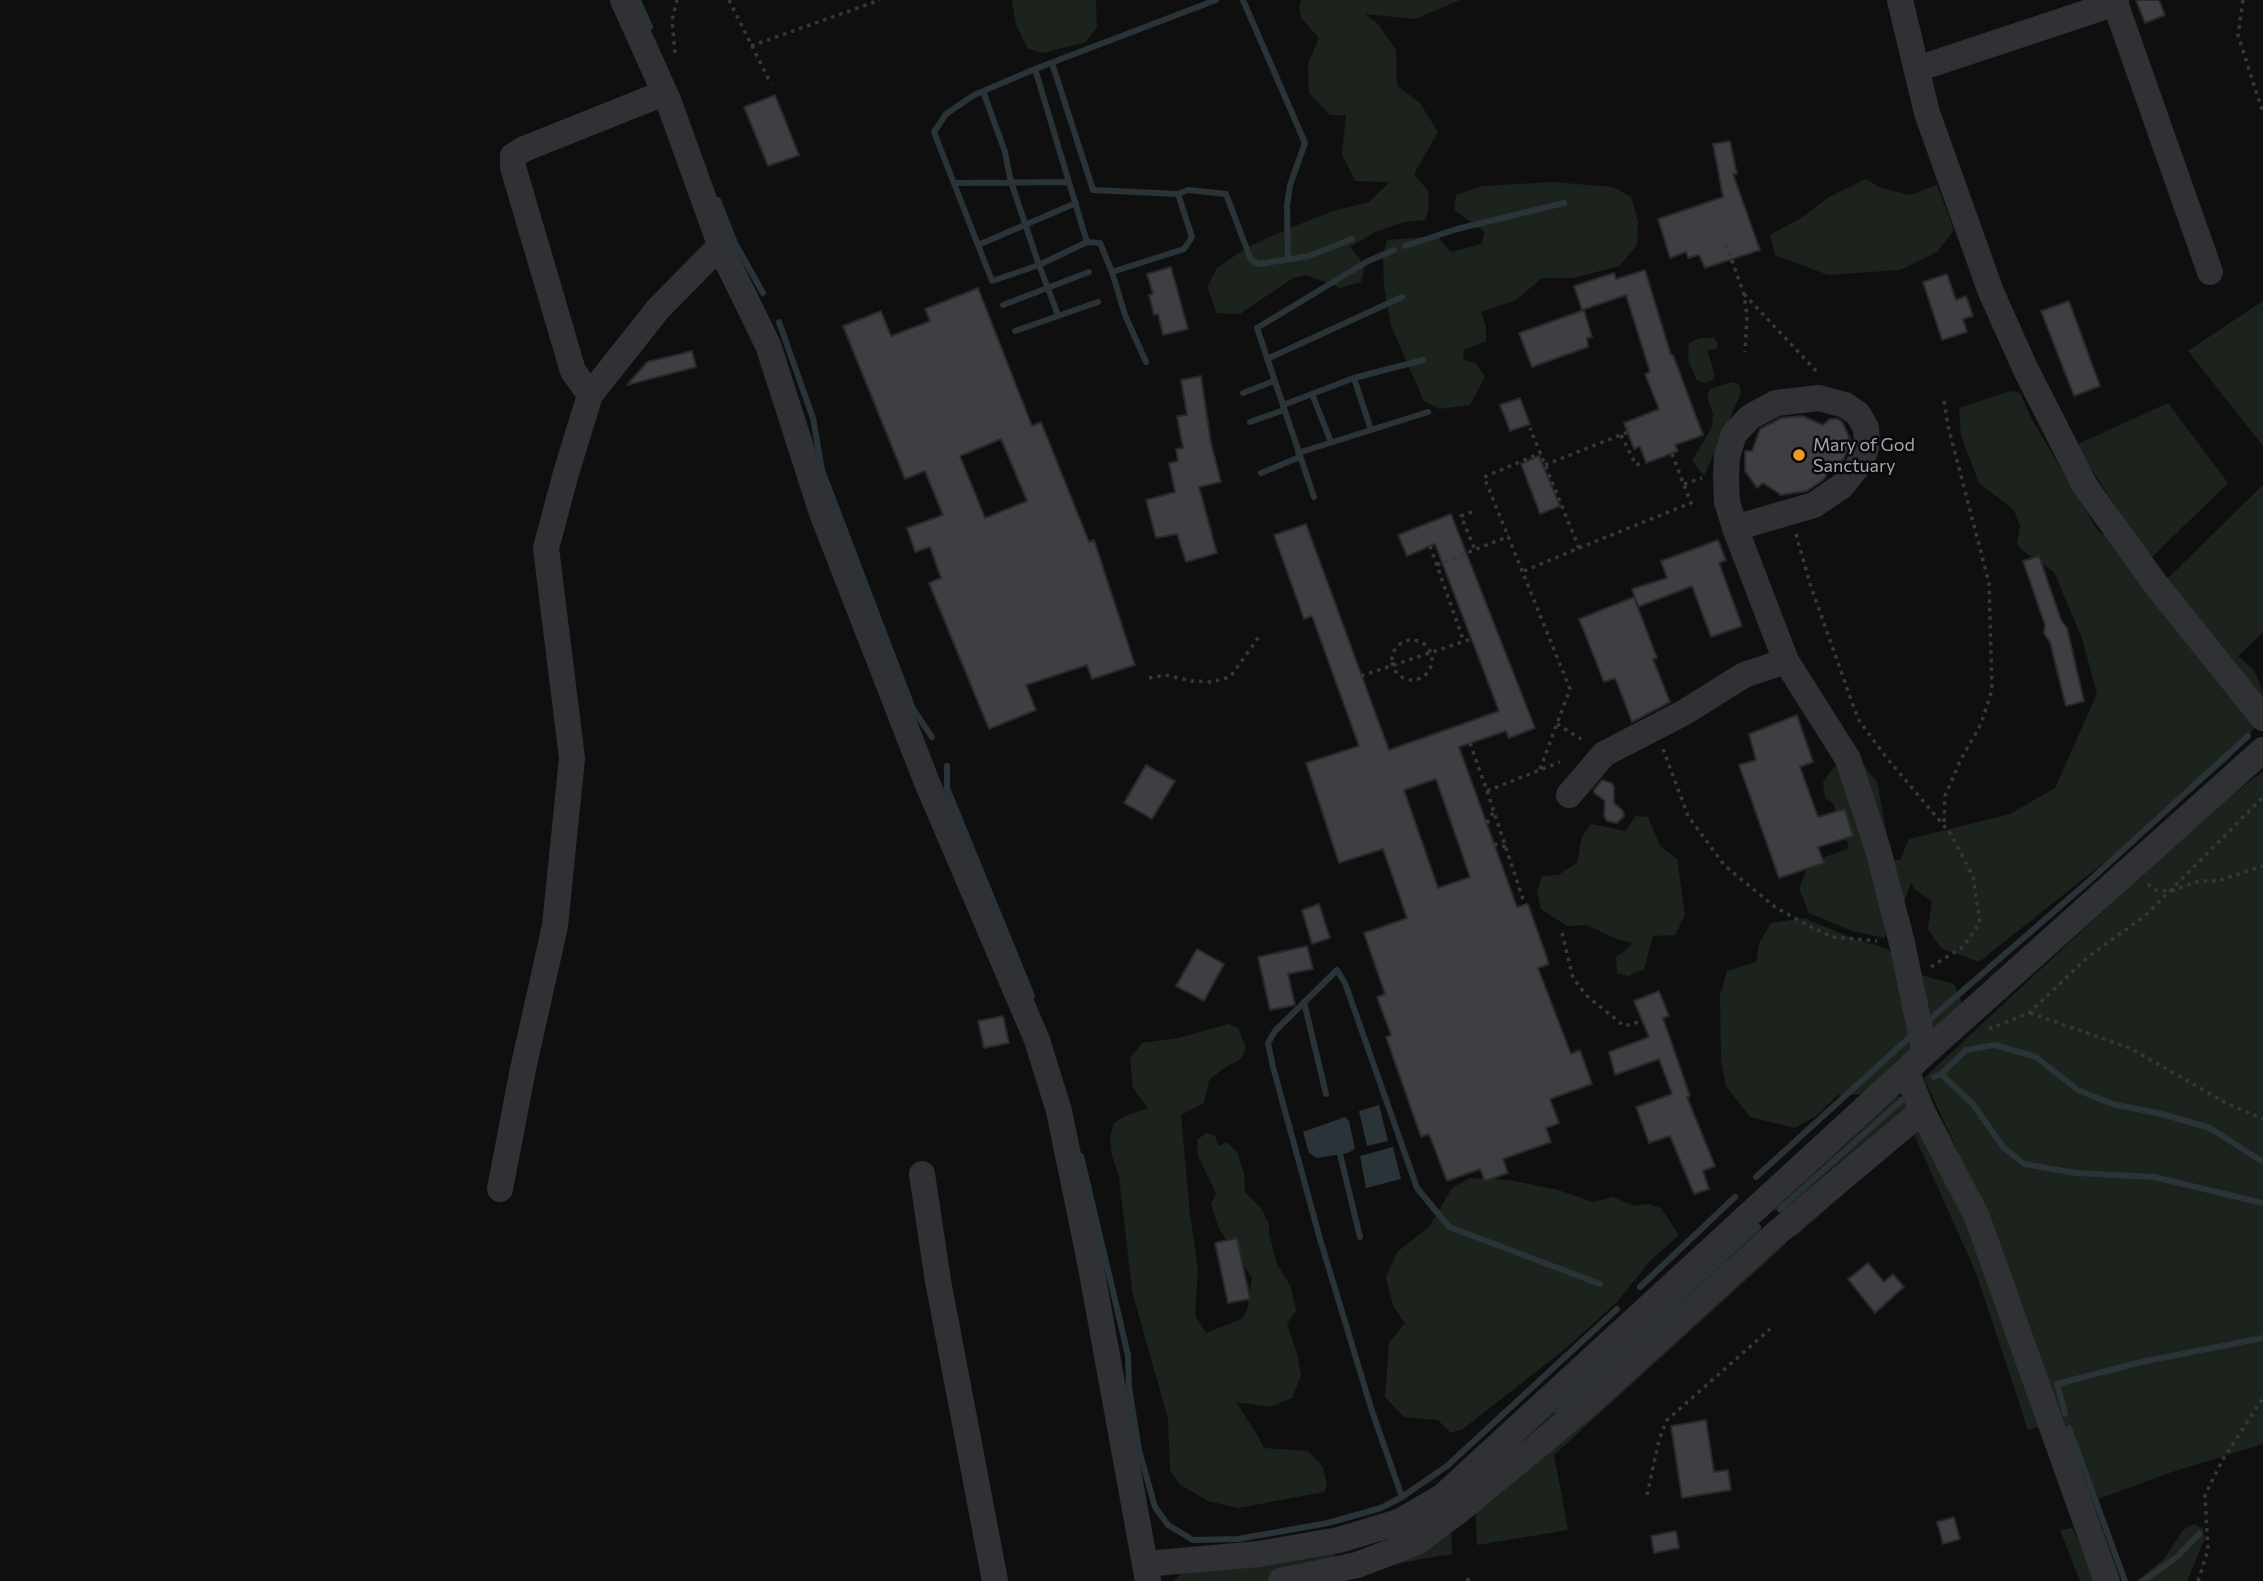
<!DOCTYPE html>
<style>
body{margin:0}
canvas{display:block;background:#0f0f10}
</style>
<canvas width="2263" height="1581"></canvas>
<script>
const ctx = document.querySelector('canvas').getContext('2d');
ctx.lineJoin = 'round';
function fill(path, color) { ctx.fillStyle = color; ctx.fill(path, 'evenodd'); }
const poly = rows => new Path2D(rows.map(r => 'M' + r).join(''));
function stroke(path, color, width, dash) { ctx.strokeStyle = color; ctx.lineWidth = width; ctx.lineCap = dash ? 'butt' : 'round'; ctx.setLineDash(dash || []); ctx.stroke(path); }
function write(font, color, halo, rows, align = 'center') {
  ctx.font = font + ' Commissioner,sans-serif'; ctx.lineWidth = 5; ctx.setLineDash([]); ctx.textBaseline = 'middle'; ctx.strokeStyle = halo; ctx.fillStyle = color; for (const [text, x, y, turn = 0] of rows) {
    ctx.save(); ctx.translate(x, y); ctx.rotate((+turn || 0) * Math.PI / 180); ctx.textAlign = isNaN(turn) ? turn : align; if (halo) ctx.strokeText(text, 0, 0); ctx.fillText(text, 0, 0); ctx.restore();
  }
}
fill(poly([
 [1012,0,1096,0,1097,27,1086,42,1043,53,1028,49,1016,25],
 [1302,0,1460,0,1415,19,1365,14,1378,24,1396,50,1397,86,1420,103,1438,132,1414,174,1428,191,1429,208,1425,220,1404,222,1375,232,1350,247,1360,259,1364,268,1361,282,1340,288,1307,275,1293,278,1240,314,1217,313,1207,287,1217,268,1246,248,1290,228,1333,211,1369,202,1390,182,1355,181,1342,154,1346,115,1330,115,1309,93,1308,64,1319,38,1301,18,1299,6],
 [1866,179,1881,188,1910,195,1937,185,1954,230,1937,252,1900,270,1828,275,1775,255,1770,235,1801,218,1829,197],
 [1553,182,1613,187,1631,197,1638,222,1637,245,1619,266,1573,278,1542,278,1516,300,1481,312,1486,327,1486,341,1464,350,1463,360,1476,363,1485,377,1470,405,1439,409,1424,401,1391,326,1384,287,1383,256,1387,240,1437,236,1451,252,1481,244,1485,232,1454,210,1456,195,1483,186],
 [2263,301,2263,446,2188,351],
 [1700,338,1714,338,1717,342,1717,349,1709,350,1708,353,1714,373,1714,379,1706,383,1697,381,1688,360,1689,343],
 [1732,382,1739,384,1741,393,1704,476,1692,461,1712,427,1713,414,1707,397,1710,389],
 [2010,391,2020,393,2031,418,2098,531,2168,578,2263,485,2263,632,2238,656,2254,670,2263,692,2263,708,2256,726,2228,760,2176,805,1979,962,1941,948,1928,929,1932,901,1914,889,1911,882,1903,905,1884,938,1852,931,1809,913,1799,888,1810,863,1849,848,1833,803,1825,798,1823,782,1834,767,1862,763,1877,782,1892,860,1900,860,1909,839,2010,814,2055,788,2097,694,2082,638,2054,572,2023,551,2017,544,2020,526,2014,510,1979,483,1961,436,1959,408],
 [2168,403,2228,483,2150,559,2076,445],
 [2263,771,2263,1444,2172,1472,2090,1502,1977,1193,1924,1078,2203,818],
 [1635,816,1648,817,1660,846,1677,859,1685,915,1675,935,1653,936,1644,969,1628,976,1617,973,1616,956,1625,951,1632,943,1617,939,1586,925,1567,926,1541,909,1537,892,1542,876,1558,875,1577,863,1582,837,1591,824,1626,831],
 [1804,918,1852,938,1885,948,1924,976,1954,984,1962,1003,1868,1094,1838,1095,1816,1116,1795,1128,1750,1117,1726,1086,1721,1060,1720,995,1727,971,1756,962,1759,944,1771,923],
 [1228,1024,1238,1028,1246,1048,1241,1059,1224,1068,1209,1080,1204,1103,1181,1115,1190,1215,1198,1269,1195,1315,1206,1333,1242,1319,1247,1310,1252,1278,1219,1229,1211,1204,1216,1193,1198,1156,1197,1140,1206,1133,1215,1136,1218,1146,1227,1142,1237,1152,1244,1174,1245,1192,1261,1208,1269,1224,1269,1234,1277,1264,1291,1287,1296,1311,1287,1324,1297,1353,1301,1375,1292,1398,1270,1407,1236,1402,1258,1436,1264,1448,1308,1451,1323,1467,1327,1486,1324,1492,1238,1508,1208,1501,1179,1484,1170,1470,1168,1419,1132,1291,1119,1176,1112,1155,1110,1138,1113,1124,1123,1117,1148,1108,1133,1088,1130,1058,1142,1043,1179,1038],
 [1902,1096,1908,1107,1783,1215,1774,1209,1896,1097],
 [1913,1131,1927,1132,1976,1236,2039,1427,2028,1430,1976,1273,1913,1132,1795,1237,1789,1230],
 [1470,1178,1509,1180,1558,1190,1593,1202,1613,1197,1634,1206,1648,1204,1661,1208,1679,1235,1650,1261,1617,1302,1565,1349,1463,1429,1451,1433,1438,1420,1404,1417,1385,1397,1389,1343,1405,1323,1393,1306,1386,1277,1397,1252,1429,1227,1452,1188],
 [1756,1222,1762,1231,1774,1241,1787,1243,1554,1455,1568,1530,1477,1545,1475,1505,1518,1441],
 [1451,1521,1452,1555,1438,1556,1311,1581,1173,1581,1181,1574,1257,1565,1335,1552,1333,1572],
 [2194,1524,2203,1529,2205,1538,2187,1581,2136,1581,2164,1559,2183,1530],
 [2072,1528,2098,1581,2080,1581,2060,1530]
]), '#1b231c');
fill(poly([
 [1379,1105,1388,1141,1367,1146,1359,1111],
 [1345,1117,1349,1121,1355,1149,1348,1153,1317,1158,1309,1153,1303,1132],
 [1393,1147,1401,1179,1366,1188,1360,1156]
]), '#293338');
stroke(poly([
 [638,0,650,27],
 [1243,0,1305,143,1290,185,1287,206,1288,259],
 [1052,63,1093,190,1178,194],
 [1035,69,1087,242],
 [983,91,1005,152,1011,182,1039,265,1058,315],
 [954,183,1069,182],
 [718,200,735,243,763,293],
 [978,245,1076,203],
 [1405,246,1457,229,1564,203],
 [1112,272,1184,249,1192,237,1178,194,1188,190,1226,194,1251,260,1259,264,1309,256,1352,239],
 [1003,305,1089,272],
 [779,322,813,418,822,470,913,709,932,737],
 [1015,331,1098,302],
 [1267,359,1402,297],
 [1146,362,1125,315,1112,272,1100,243,1087,242,1039,265,992,281,934,132,946,114,974,95,1035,69,1216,0],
 [1354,378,1371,430],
 [1243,393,1274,381],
 [1312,394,1331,442],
 [1283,405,1354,378,1423,360],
 [1250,422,1284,410],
 [1298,453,1428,412],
 [1261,473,1300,457],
 [1314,497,1257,328,1368,261,1394,250],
 [947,766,947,788,1032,996],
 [1304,1002,1326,1094],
 [1929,1020,2088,882,2248,736],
 [1941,1074,1973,1104,2003,1147,2024,1164,2076,1173,2154,1177,2263,1203],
 [1934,1077,1941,1074,1966,1050,1995,1045,2036,1057,2078,1090,2112,1104,2162,1114,2210,1128,2263,1162],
 [1340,1154,1360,1237],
 [1081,1156,1128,1355,1129,1387,1139,1450,1155,1507,1168,1525,1193,1540,1238,1539,1328,1523,1381,1508,1402,1497,1447,1466,1617,1309],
 [1756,1177,1911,1036],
 [1780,1209,1902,1100],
 [1640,1287,1735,1197],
 [1558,1412,1758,1227],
 [2065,1414,2057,1384,2141,1362,2263,1338],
 [2069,1428,2125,1581],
 [1402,1497,1372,1411,1320,1239,1273,1067,1268,1043,1275,1031,1337,970,1345,983,1417,1188,1449,1227,1600,1284],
 [2143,1581,2177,1557,2199,1534]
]), '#293338', 6);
const building = poly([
 [2136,0,2159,0,2165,15,2145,23,2136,0],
 [775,95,799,155,768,166,744,107,775,95],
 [1730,141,1737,174,1733,174,1760,250,1705,268,1699,255,1688,258,1686,252,1670,258,1658,219,1723,197,1713,144,1730,141],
 [1171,267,1188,329,1163,335,1158,314,1154,315,1149,295,1153,294,1147,274,1171,267],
 [1645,270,1671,355,1673,355,1703,435,1675,445,1678,451,1646,463,1640,446,1634,449,1624,423,1659,409,1645,374,1650,372,1626,295,1582,310,1574,286,1614,273,1616,279,1645,270],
 [1947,274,1956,300,1966,296,1973,316,1963,319,1967,332,1942,340,1923,282,1947,274],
 [978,288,1032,426,1041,422,1089,542,1094,540,1135,665,1092,679,1087,665,1026,685,1036,710,989,729,929,583,941,578,930,547,915,552,907,528,943,515,925,471,905,479,843,326,881,311,891,336,930,321,925,309,978,288],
 [1001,439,1027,501,985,518,960,456,1001,439],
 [2069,301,2100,386,2074,396,2041,311,2069,301],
 [1584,310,1592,337,1587,338,1588,347,1532,367,1519,333,1584,310],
 [692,351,696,367,627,385,647,362,692,351],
 [1201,376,1211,443,1221,482,1199,487,1217,553,1186,562,1177,534,1156,538,1146,500,1175,492,1169,463,1178,461,1176,449,1183,448,1177,416,1187,415,1181,380,1201,376],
 [1520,398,1530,424,1510,431,1500,405,1520,398],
 [1802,416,1823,425,1830,419,1838,419,1843,423,1851,442,1844,458,1841,462,1836,463,1823,480,1807,491,1781,495,1763,483,1757,488,1745,471,1745,451,1752,451,1760,429,1781,418,1802,416],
 [1539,456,1560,506,1540,514,1521,464,1539,456],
 [1451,514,1535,728,1509,738,1506,731,1459,747,1517,907,1528,904,1549,964,1538,968,1571,1054,1580,1050,1592,1084,1550,1099,1559,1123,1546,1128,1551,1142,1503,1159,1508,1173,1485,1181,1480,1169,1447,1181,1429,1134,1421,1137,1386,1037,1391,1035,1377,997,1385,994,1364,933,1407,918,1383,849,1339,863,1306,763,1359,746,1312,616,1304,619,1274,535,1306,524,1389,750,1499,711,1435,544,1407,556,1398,535,1451,514],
 [1436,779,1470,877,1438,888,1404,790,1436,779],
 [1718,540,1726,560,1719,563,1742,626,1711,637,1692,586,1638,607,1632,589,1667,578,1661,561,1718,540],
 [2039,556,2061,620,2067,628,2084,701,2066,706,2050,642,2044,634,2045,625,2023,561,2039,556],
 [1634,597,1657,658,1653,659,1670,702,1632,722,1615,678,1604,682,1579,619,1634,597],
 [1797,715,1813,762,1800,767,1818,817,1845,809,1853,836,1818,847,1824,863,1779,878,1739,765,1756,760,1749,734,1797,715],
 [1146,765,1175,781,1152,819,1124,803,1146,765],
 [1602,780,1612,783,1614,787,1614,803,1623,811,1624,816,1617,823,1607,821,1604,816,1605,801,1594,793,1594,790,1602,780],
 [1319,904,1330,938,1312,944,1302,910,1319,904],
 [1307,946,1313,969,1288,974,1295,1005,1270,1010,1258,957,1307,946],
 [1197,949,1224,964,1204,1001,1176,986,1197,949],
 [1659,991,1669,1016,1663,1018,1690,1096,1687,1097,1715,1166,1703,1171,1709,1189,1694,1194,1670,1136,1649,1143,1636,1107,1672,1094,1659,1059,1615,1075,1609,1052,1649,1037,1634,1001,1659,991],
 [1003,1016,1009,1043,984,1048,978,1021,1003,1016],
 [1237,1238,1250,1299,1228,1303,1215,1243,1237,1238],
 [1868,1263,1884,1282,1893,1274,1904,1287,1875,1313,1848,1279,1868,1263],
 [1706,1420,1714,1472,1728,1470,1731,1490,1682,1498,1671,1426,1706,1420],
 [1954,1517,1960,1539,1943,1544,1937,1522,1954,1517],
 [1676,1531,1679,1548,1654,1553,1651,1536,1676,1531]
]);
fill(building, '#3e3f43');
stroke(building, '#29292c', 2);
stroke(poly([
 [729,0,771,84],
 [2243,0,2238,35,2263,113],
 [751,46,880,0],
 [675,53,672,20,677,0],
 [1726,244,1744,294,1747,317,1745,352],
 [1744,294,1819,374],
 [1944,401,1948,426,1989,583,1992,690,1981,724,1961,759,1945,796,1944,823],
 [1621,435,1636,465,1642,463],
 [1545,465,1628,432,1630,430,1625,422],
 [1684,484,1702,478],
 [1472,512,1461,516,1475,550],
 [1796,534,1810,584,1858,719,1886,757,1951,834,1973,877,1980,923,1963,947,1929,968],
 [1430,546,1464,642],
 [1579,548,1691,503,1672,454],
 [1437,565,1509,536],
 [1524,571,1579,548,1530,428],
 '1392 660a20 20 0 1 1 40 0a20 20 0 1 1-40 0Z',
 [1361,676,1471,639],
 [1149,678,1165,675,1192,681,1211,682,1230,677,1261,634],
 [1557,724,1581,739],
 [1470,743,1487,791,1560,762],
 [1663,749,1688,816,1725,866,1775,907,1809,926,1833,937,1877,941],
 [1540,769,1570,689,1484,477,1541,453],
 [1487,791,1525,905],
 [1487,823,1494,811],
 [1494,844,1506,847],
 [2148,884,2155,890,2171,891,2199,881,2218,881,2263,866],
 [1562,933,1573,978,1587,996,1624,1026,1642,1021],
 [2030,1013,2130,1048,2226,1103,2263,1119],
 [1989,1029,2029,1013,2089,956,2145,916,2263,797],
 [1647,1495,1659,1440,1667,1420,1770,1329],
 [1467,1581,1470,1577],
 [2198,1581,2208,1550,2205,1495,2223,1459,2263,1398]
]), '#36383c', 3.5, [3.5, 5]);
stroke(poly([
 [623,0,668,100,724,255,768,345,822,513,926,780,1037,1040,1059,1111,1090,1262,1148,1581],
 [1900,0,1927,113,1991,292,2026,370,2085,486,2157,586,2263,718],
 [2114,0,2210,272],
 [1917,69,2116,3],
 [590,395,573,371,513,167,513,156,524,149,664,93],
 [1819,398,1845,405,1858,414,1866,428,1867,444,1863,457,1857,467,1842,486,1814,505,1735,528,1727,502,1726,478,1727,456,1734,434,1750,417,1776,403,1819,398],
 [1735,528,1786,661,1848,759,1878,850,1902,943,1925,1053],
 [1569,795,1604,754,1685,712,1744,675,1786,661],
 [1906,1070,1922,1111,1977,1217,2107,1581],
 [922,1174,938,1281,995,1581],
 [500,1189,523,1069,555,926,572,758,546,548,566,473,590,395,658,309,720,246],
 [1145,1564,1259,1554,1339,1540,1399,1522,1442,1497,1925,1053,2263,750],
 [1281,1581,1357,1565,1417,1542,1461,1509,1593,1400,1772,1237,1922,1111]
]), '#303135', 26);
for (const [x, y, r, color] of [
 [1799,455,7,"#f19927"]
]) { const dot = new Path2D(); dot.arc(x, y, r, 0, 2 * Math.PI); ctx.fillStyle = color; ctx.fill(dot); stroke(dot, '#0a0a0b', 2.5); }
write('18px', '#a0a7b1', '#0a0a0b', [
 ["Mary of God",1813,445],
 ["Sanctuary",1813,466]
], 'left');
</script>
